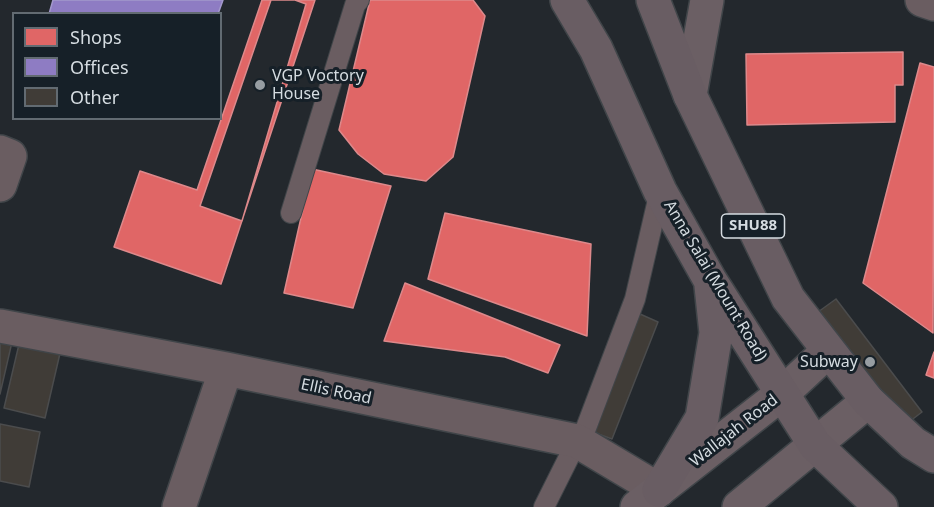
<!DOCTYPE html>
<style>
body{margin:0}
#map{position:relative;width:934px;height:507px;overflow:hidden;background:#23282d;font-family:"Noto Sans",sans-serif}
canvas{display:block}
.legend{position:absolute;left:12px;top:12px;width:210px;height:108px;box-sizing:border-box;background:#162028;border:2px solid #626b72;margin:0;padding:8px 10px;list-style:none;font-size:18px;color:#d5dce1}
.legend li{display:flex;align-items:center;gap:12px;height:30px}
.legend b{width:30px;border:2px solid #626b72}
</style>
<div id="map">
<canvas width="934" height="507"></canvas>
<ul class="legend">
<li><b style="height:16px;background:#e06666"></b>Shops</li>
<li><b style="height:16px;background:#8e7cc3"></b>Offices</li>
<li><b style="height:16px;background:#403c37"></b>Other</li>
</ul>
</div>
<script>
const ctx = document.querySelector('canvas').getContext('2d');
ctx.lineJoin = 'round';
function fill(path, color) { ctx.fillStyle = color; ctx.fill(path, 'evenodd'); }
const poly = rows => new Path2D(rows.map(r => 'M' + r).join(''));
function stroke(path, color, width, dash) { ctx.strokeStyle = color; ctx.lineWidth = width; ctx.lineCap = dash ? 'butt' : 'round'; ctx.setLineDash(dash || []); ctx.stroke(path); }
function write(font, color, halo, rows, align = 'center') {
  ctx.font = font + ' "Noto Sans",sans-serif'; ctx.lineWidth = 6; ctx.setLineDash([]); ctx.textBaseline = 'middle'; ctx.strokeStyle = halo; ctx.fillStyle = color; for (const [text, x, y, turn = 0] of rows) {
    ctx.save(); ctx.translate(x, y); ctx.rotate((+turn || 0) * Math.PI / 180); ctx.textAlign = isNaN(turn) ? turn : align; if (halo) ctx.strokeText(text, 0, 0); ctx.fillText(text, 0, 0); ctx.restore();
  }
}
const shops = poly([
 [262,0,315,0,221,284,114,247,140,171,197,190,262,0],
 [271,0,295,0,306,4,242,221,200,206,271,0],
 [370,0,473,0,485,16,453,157,426,181,384,174,358,154,339,130,370,0],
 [903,52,903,85,895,85,895,122,747,125,746,54,903,52],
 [920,63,934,67,933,333,863,283,920,63],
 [312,169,391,186,353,308,284,293,312,169],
 [445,213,591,244,587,336,428,279,445,213],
 [405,283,560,345,548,373,505,357,384,341,405,283],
 [934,352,934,378,926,375,934,352]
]);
fill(shops, '#e06666');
stroke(shops, '#dd898b', 1.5);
const offices = poly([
 [53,0,223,0,218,14,49,14,53,0]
]);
fill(offices, '#8e7cc3');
stroke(offices, '#a399cc', 1.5);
const building = poly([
 [836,299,922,412,905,425,818,312,836,299],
 [640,314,658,322,612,439,593,432,640,314],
 [0,339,12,342,0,394,0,339],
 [20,340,61,349,45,418,4,408,20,340],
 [0,424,40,432,29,487,0,481,0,424]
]);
fill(building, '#403c37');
stroke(building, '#4b4c4d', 1.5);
const lane = poly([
 [291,213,355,5,359,0],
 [544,507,577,441,586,428,635,299,660,191]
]);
const street = poly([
 [922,0,934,4],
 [0,152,10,156,0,185],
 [0,326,226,369,577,441,659,490],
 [179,507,226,369]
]);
const secondary = poly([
 [690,95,707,0],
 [637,507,784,392,828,351],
 [739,507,868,401]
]);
const primary = poly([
 [567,0,596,49,660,191,710,280,815,445,881,507],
 [653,0,690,95,788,298,868,401,913,443,934,456],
 [659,490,702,418,716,333,711,286]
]);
stroke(lane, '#404549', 22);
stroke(street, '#404549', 36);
stroke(secondary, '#404549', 36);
stroke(primary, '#404549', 36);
stroke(lane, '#6a5d61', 20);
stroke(street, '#6a5d61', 33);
stroke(secondary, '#6b5f64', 33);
stroke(primary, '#695d63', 33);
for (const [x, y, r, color] of [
 [260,85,6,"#979da2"],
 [870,362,6,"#979da2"]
]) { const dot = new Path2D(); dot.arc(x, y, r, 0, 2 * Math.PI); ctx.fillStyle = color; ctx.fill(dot); stroke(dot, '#162028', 2); }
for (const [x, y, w] of [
 [753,226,63]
]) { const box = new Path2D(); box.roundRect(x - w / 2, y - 12, w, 24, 4.5); ctx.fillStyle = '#162028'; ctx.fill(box); stroke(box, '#d5dce1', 1.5); }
write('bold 15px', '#d5dce1', null, [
 ["SHU88",753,226]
]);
write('16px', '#d5dce1', '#162028', [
 ["VGP Voctory",272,76],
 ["House",272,94],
 ["Subway",858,362,"right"]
], 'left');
write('16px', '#d5dce1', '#162028', [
 ["Anna Salai (Mount Road)",715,281,59],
 ["Ellis Road",336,392,12],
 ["Wallajah Road",734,431,-38]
]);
</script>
